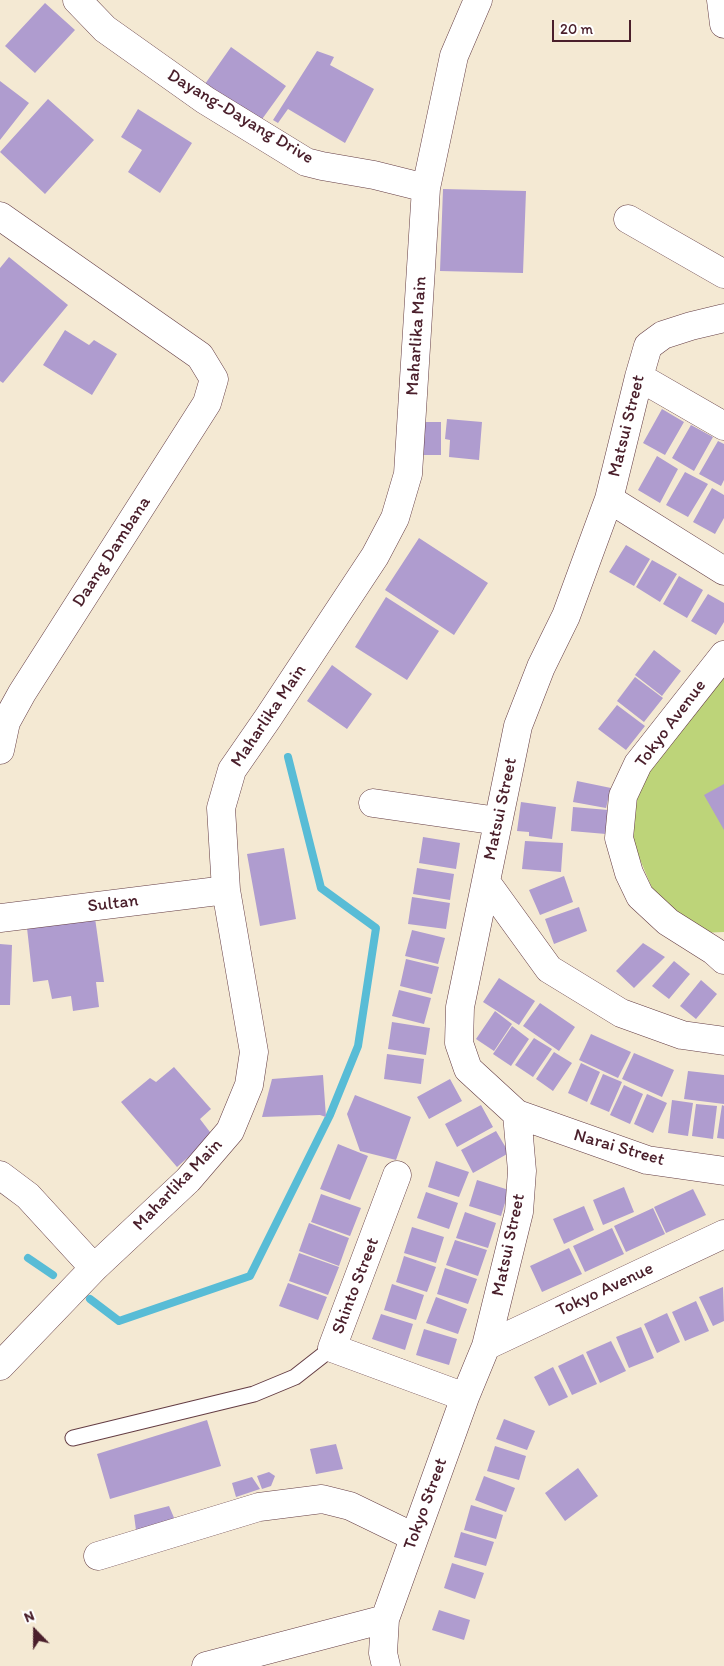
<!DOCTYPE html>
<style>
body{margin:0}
#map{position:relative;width:724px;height:1666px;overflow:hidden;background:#f4e9d3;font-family:Itim,sans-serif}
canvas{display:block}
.north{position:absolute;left:10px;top:1606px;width:50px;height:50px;-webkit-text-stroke:4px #fff;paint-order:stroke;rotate:338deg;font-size:14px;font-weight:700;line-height:20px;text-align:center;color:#4a1f2b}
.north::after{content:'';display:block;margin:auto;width:18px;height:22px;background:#4a1f2b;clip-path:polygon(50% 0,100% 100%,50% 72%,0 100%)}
.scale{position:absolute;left:552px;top:20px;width:79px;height:22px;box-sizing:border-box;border:2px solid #4a1f2b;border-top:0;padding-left:6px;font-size:15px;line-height:18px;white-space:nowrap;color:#4a1f2b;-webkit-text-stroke:4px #fff;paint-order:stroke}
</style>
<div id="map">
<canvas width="724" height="1666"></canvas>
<div class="north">N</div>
<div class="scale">20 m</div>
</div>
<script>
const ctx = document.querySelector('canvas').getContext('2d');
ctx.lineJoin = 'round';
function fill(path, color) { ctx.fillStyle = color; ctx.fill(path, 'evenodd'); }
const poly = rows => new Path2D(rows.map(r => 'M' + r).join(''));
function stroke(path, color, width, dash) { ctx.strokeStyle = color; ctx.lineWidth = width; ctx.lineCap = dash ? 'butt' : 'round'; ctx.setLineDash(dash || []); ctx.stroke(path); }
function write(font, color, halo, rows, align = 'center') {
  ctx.font = font + ' Itim,sans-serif'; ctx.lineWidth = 4; ctx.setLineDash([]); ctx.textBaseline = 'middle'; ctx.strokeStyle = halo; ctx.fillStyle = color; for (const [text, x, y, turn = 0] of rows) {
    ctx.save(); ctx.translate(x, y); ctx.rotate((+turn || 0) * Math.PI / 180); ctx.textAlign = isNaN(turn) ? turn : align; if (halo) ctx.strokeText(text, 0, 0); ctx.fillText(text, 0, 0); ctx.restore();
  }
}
fill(poly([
 [724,674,724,932,700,933,652,888,631,838,634,803,643,776]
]), '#bdd479');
stroke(poly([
 [28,1258,53,1275],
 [90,1299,119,1321,250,1276,330,1115,358,1046,376,928,321,888,288,757]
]), '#58bcd6', 8);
fill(poly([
 [45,3,75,30,35,73,5,46],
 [231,47,286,86,260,122,205,84],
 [317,51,334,57,330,65,374,89,345,143,288,109,278,123,273,120],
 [0,81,29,103,0,140],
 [48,99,94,140,45,194,0,152],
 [138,109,192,143,160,193,128,172,142,150,121,137],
 [443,189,526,191,523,273,440,271],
 [9,257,68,305,3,383,0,381,0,268],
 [65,330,89,345,94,340,117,354,92,395,43,365],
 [662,409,684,422,665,455,643,443],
 [447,419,482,422,479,460,449,457,450,440,445,439],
 [417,422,441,422,441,455,416,455],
 [691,425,713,437,694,471,672,458],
 [718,441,724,444,724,480,721,486,699,474],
 [657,456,678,469,660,503,638,490],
 [685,472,708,484,688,517,666,505],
 [712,488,724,495,724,518,715,534,693,522],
 [419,538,488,583,454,635,385,590],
 [626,545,650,559,634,586,609,572],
 [652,560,677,574,660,602,636,587],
 [679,576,703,590,687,618,663,604],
 [708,594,724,603,724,622,716,635,691,621],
 [386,597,439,631,407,680,355,647],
 [654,650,681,671,662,696,635,675],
 [332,665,372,694,347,729,307,701],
 [635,677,663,698,644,722,617,701],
 [617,705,645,726,626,750,598,729],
 [577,781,611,788,606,808,573,802],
 [724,784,724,830,704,795],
 [521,802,556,807,552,839,529,836,529,832,517,831],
 [573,807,608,810,606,834,571,831],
 [423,837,460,843,456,869,419,863],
 [525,841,563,843,561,872,522,869],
 [284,848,296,919,260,926,247,854],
 [417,868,454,874,450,900,413,894],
 [564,876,573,902,540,915,529,890],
 [412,897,450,903,446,929,408,924],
 [579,907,587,931,554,944,545,919],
 [95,918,104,982,96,982,99,1007,73,1011,71,996,52,999,48,980,33,982,27,928],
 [412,930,445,938,438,964,405,956],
 [643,943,665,957,634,988,616,971],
 [0,944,12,945,10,1005,0,1005],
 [406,959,439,967,432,994,400,986],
 [674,961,690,974,669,999,652,986],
 [499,978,535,1001,519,1025,483,1002],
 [701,980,717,994,696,1019,680,1006],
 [399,990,431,998,424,1024,392,1016],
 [540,1003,575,1027,559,1051,523,1026],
 [495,1011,512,1024,494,1051,476,1039],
 [392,1022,430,1028,426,1055,388,1049],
 [512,1026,529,1039,511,1066,493,1054],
 [591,1034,631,1052,618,1078,579,1060],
 [534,1038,552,1049,533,1077,515,1065],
 [554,1052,572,1063,553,1091,536,1079],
 [634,1053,674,1070,662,1097,622,1079],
 [387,1054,424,1059,421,1084,384,1079],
 [581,1063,600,1072,587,1102,568,1093],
 [174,1067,211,1109,200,1119,213,1136,177,1167,121,1102,150,1078,156,1082],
 [688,1071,724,1075,724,1104,684,1099],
 [603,1074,622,1082,609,1112,590,1104],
 [323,1075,326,1117,320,1115,262,1117,272,1079],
 [450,1079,462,1101,429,1119,417,1097],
 [624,1085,643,1094,630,1124,610,1115],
 [647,1094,667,1103,653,1133,634,1124],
 [355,1095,411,1117,396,1160,360,1151,347,1114],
 [672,1100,693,1103,688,1136,668,1133],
 [696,1104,717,1106,713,1139,692,1136],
 [481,1105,493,1127,457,1147,445,1124],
 [722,1105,724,1106,724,1139,717,1138],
 [496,1131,509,1153,473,1173,461,1150],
 [338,1144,368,1156,350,1200,320,1189],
 [436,1161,469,1172,459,1197,428,1187],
 [477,1180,509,1190,501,1216,469,1206],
 [624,1187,634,1212,603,1225,593,1200],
 [693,1189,706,1215,666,1233,654,1207],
 [426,1192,458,1203,449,1229,417,1218],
 [321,1194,361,1208,350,1236,311,1222],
 [584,1206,594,1230,564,1244,553,1219],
 [653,1208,665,1234,626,1252,614,1226],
 [465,1212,496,1223,488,1248,456,1238],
 [309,1223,349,1238,339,1266,299,1251],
 [412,1227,444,1237,436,1263,404,1253],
 [612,1228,624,1254,585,1272,573,1246],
 [455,1240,487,1250,478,1276,446,1265],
 [569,1248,582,1274,542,1292,530,1266],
 [299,1253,339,1267,328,1295,289,1281],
 [404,1256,436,1267,427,1292,396,1282],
 [445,1268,477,1279,468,1304,437,1294],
 [288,1283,327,1297,318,1320,279,1306],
 [392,1284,424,1295,416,1320,384,1310],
 [723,1287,724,1321,713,1326,699,1297],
 [436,1297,467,1309,458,1334,426,1323],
 [696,1301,709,1331,685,1341,672,1312],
 [667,1313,680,1342,657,1353,644,1324],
 [381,1314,413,1324,405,1350,372,1339],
 [641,1327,654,1358,629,1368,616,1337],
 [424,1329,457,1339,449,1365,416,1355],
 [611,1341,626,1371,600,1383,586,1352],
 [583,1354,597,1384,572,1395,558,1366],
 [553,1367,568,1397,549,1406,534,1377],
 [504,1419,535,1431,527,1450,496,1439],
 [207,1420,221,1466,110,1499,97,1454],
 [336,1444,343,1469,316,1474,310,1449],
 [495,1446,526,1456,519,1480,487,1471],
 [578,1468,598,1496,565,1521,545,1493],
 [269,1472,275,1476,271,1486,262,1489,257,1476],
 [484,1476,515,1488,506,1512,475,1500],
 [252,1477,260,1489,236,1497,232,1483],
 [471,1505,503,1515,496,1539,464,1530],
 [169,1506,175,1520,136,1530,134,1515],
 [461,1532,494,1542,486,1566,454,1557],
 [452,1563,484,1573,475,1599,444,1588],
 [439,1610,470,1620,464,1640,432,1630]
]), '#af9ccf');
const service = poly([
 [73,1438,254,1394,295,1377,332,1348]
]);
const minor = poly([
 [77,0,105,29,205,100,306,162,322,166,374,175,426,188],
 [721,0,724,24],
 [0,216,200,356,214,379,207,403,22,693,6,722,0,750],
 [628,219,724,274],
 [724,318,691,326,663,335,648,346,639,377,609,499,566,616,541,667,518,726,460,1007,459,1043,468,1069,517,1114,647,1160,724,1171],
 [639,377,724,426],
 [609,499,724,571],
 [724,655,638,764,623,796,619,838,629,873,640,896,668,922,714,951,724,960],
 [373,803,498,821],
 [486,882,549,969,621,1013,682,1035,724,1041],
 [0,918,226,890],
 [0,1175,28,1196,94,1268],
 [397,1175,332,1348,465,1397],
 [486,1346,724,1234],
 [0,1366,94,1268,188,1180,230,1131,249,1085,254,1052,226,890,221,808,232,770,268,718,375,556,395,518,408,474,426,188,454,56,478,0],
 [98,1556,259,1507,322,1499,350,1506,414,1537],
 [206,1666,385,1619],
 [386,1666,383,1653,385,1619,465,1397,486,1346,519,1212,522,1171,517,1114]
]);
stroke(service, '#643d44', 17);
stroke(minor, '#643d44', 29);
stroke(service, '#fff', 15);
stroke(minor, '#fff', 28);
write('18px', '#4a1f2b', '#fff', [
 ["Dayang-Dayang Drive",240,117,31],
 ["Maharlika Main",417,336,-86],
 ["Matsui Street",627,426,-76],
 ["Daang Dambana",112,552,-57],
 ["Maharlika Main",269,716,-56],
 ["Tokyo Avenue",671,724,-53],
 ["Matsui Street",501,809,-78],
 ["Sultan",113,904,-7],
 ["Narai Street",619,1148,16],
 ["Maharlika Main",178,1185,-46],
 ["Matsui Street",509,1245,-78],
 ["Shinto Street",356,1286,-69],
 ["Tokyo Avenue",605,1290,-25],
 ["Tokyo Street",426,1504,-70]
]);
</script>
